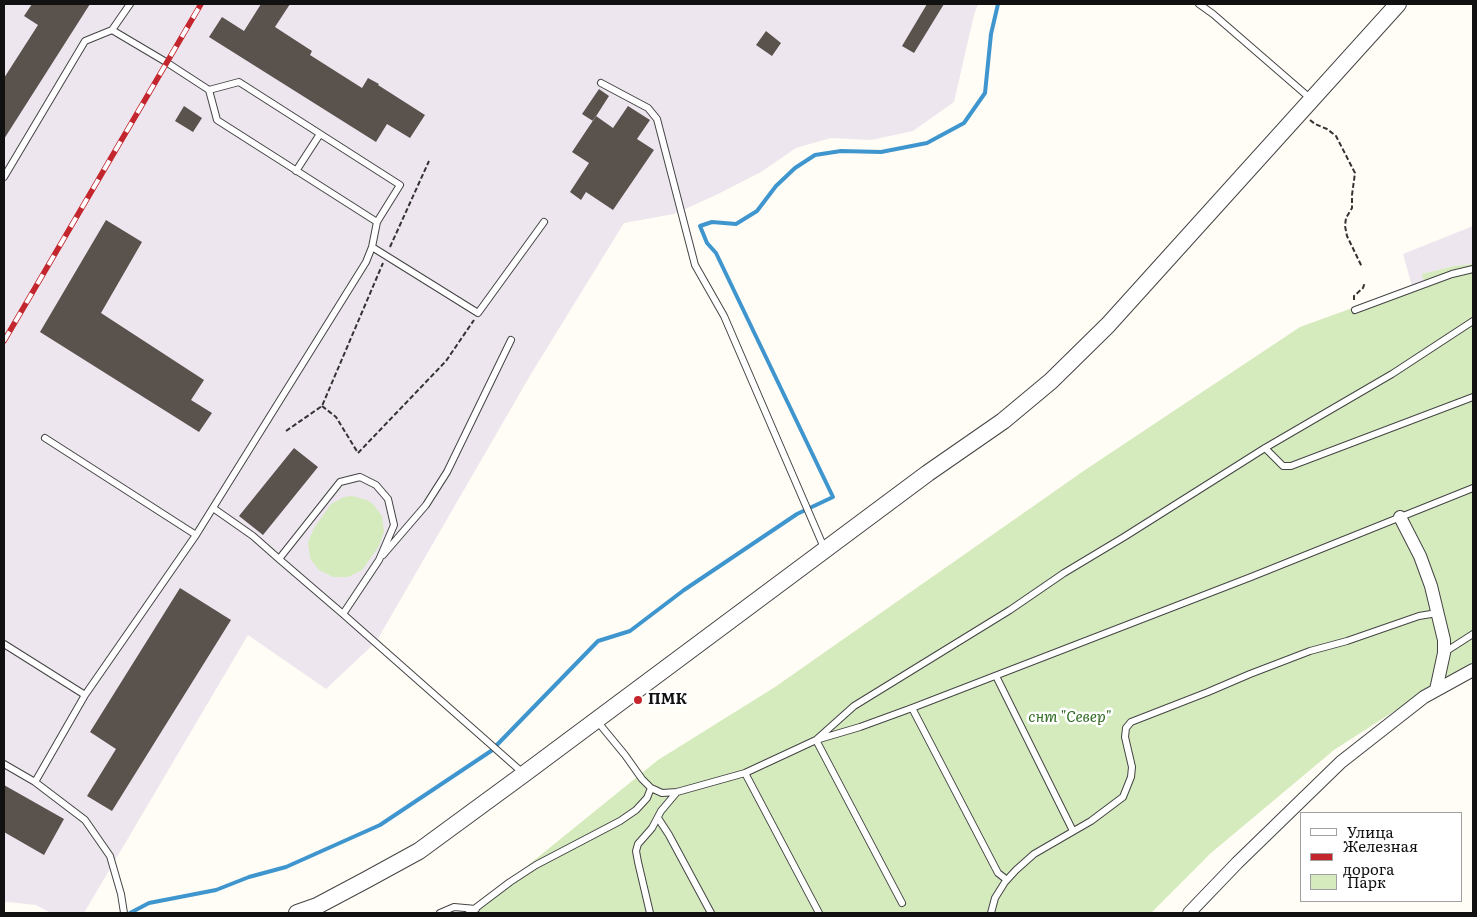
<!DOCTYPE html>
<meta charset="utf-8">
<style>
body{margin:0}
#map{position:relative;width:1477px;height:917px;overflow:hidden;background:#fffdf5;font-family:Literata,serif}
canvas{display:block}
.frame{position:absolute;inset:0;border:5px solid #111;pointer-events:none}
.legend{position:absolute;left:1300px;top:812px;width:162px;height:90px;box-sizing:border-box;background:#fff;border:1px solid #a0a0a0;margin:0;padding:6px 9px;list-style:none;font-size:15px;color:#111}
.legend li{display:flex;align-items:center;gap:10px;height:25px}
.legend b{width:25px;border:1px solid #a0a0a0}
</style>
<div id="map">
<canvas width="1477" height="917"></canvas>
<div class="frame"></div>
<ul class="legend">
<li><b style="height:6px;background:#fff"></b>Улица</li>
<li><b style="height:6px;background:#c4262e"></b>Железная дорога</li>
<li><b style="height:14px;background:#d5ebbd"></b>Парк</li>
</ul>
</div>
<script>
const ctx = document.querySelector('canvas').getContext('2d');
ctx.lineJoin = 'round';
function fill(path, color) { ctx.fillStyle = color; ctx.fill(path, 'evenodd'); }
const poly = rows => new Path2D(rows.map(r => 'M' + r).join(''));
function stroke(path, color, width, dash) { ctx.strokeStyle = color; ctx.lineWidth = width; ctx.lineCap = dash ? 'butt' : 'round'; ctx.setLineDash(dash || []); ctx.stroke(path); }
function write(font, color, halo, rows, align = 'center') {
  ctx.font = font + ' Literata,serif'; ctx.lineWidth = 5; ctx.setLineDash([]); ctx.textBaseline = 'middle'; ctx.strokeStyle = halo; ctx.fillStyle = color; for (const [text, x, y, turn = 0] of rows) {
    ctx.save(); ctx.translate(x, y); ctx.rotate((+turn || 0) * Math.PI / 180); ctx.textAlign = isNaN(turn) ? turn : align; if (halo) ctx.strokeText(text, 0, 0); ctx.fillText(text, 0, 0); ctx.restore();
  }
}
fill(poly([
 [4,4,978,4,974,15,954,102,913,131,871,140,831,138,796,148,761,172,716,195,674,214,624,223,531,374,376,642,326,689,248,635,84,913,51,913,36,905,7,902,4,903],
 [1473,226,1473,264,1454,266,1423,274,1424,282,1412,286,1403,254]
]), '#eee6ef');
fill(poly([
 [1473,264,1473,662,1447,677,1334,750,1211,853,1151,913,469,913,658,760,775,687,1085,470,1300,327,1424,282,1422,274,1454,266],
 [352,496,367,500,373,504,382,516,384,532,379,546,362,570,348,577,333,577,319,570,314,564,310,558,308,542,314,528,331,504,344,497]
]), '#d5ebbd');
stroke(poly([
 [130,913,149,903,216,890,249,877,286,867,380,825,491,751,598,641,630,631,684,590,797,514,833,497,716,253,707,243,700,226,712,222,736,224,757,211,776,186,795,168,815,155,841,151,881,152,927,143,964,123,985,93,991,34,998,4]
]), '#3f96cf', 4);
fill(poly([
 [32,4,90,4,4,139,4,78,38,25,24,16],
 [261,4,290,4,275,27,312,51,310,55,362,88,368,78,379,84,378,85,425,115,410,138,387,124,376,142,209,37,222,17,244,31],
 [927,4,944,4,914,53,902,46],
 [766,31,781,43,772,56,756,45],
 [599,89,609,96,593,121,582,114],
 [184,106,202,118,193,132,175,121],
 [628,106,650,120,637,139,654,150,613,210,586,192,581,200,570,192,589,163,572,152,596,116,613,128],
 [106,220,142,242,101,313,204,380,191,400,212,413,199,432,40,332],
 [294,448,318,467,263,535,239,516],
 [180,588,231,620,112,811,87,796,116,749,90,732],
 [4,785,64,819,44,855,4,832]
]), '#5a524d');
const service = poly([
 [1199,4,1213,14,1311,99],
 [112,30,166,62,209,90,217,120,377,222],
 [601,83,648,108,657,119,695,265,724,316,825,550],
 [296,171,320,134],
 [4,177,85,41,112,30,130,4],
 [372,247,478,313,544,222],
 [1355,310,1452,274,1473,269],
 [45,438,196,535],
 [1265,448,1283,466,1291,466,1473,397],
 [213,508,253,536,279,559],
 [383,555,426,505,447,472,511,340],
 [343,614,379,560,394,525,388,499,376,485,360,477,340,482,279,559,343,614,523,773],
 [4,644,85,695],
 [1445,652,1473,634],
 [996,676,1073,831],
 [912,708,998,873,1007,880],
 [597,721,625,755,642,779,651,788,662,793,677,792,745,773,816,740,860,727,912,708,1251,577,1473,488],
 [4,764,35,782],
 [745,773,819,913],
 [658,818,669,835,711,913],
 [902,903,816,740,854,706,1010,610,1064,573,1124,537,1265,448,1392,374,1473,321],
 [124,913,121,894,110,856,85,820,35,782,85,695,196,535,366,262,372,247,377,222,400,185,239,82,209,90],
 [440,913,454,907,476,909],
 [469,913,510,882,536,865,620,821,636,810,647,798,651,788],
 [650,913,638,862,636,851,638,844,652,828,661,811,677,792],
 [991,913,995,898,1005,882,1016,870,1034,854,1091,821,1123,797,1131,777,1132,767,1125,737,1126,728,1131,722,1208,692,1250,674,1310,651,1347,641,1419,616,1437,613]
]);
const minor = poly([
 [1400,517,1420,556,1431,586,1444,640,1444,653,1436,690],
 [1189,913,1237,863,1341,762,1424,697,1473,670]
]);
const tertiary = poly([
 [297,913,317,906,366,880,419,851,524,774,928,473,1003,421,1051,381,1108,325,1398,4]
]);
stroke(service, '#444', 8);
stroke(minor, '#444', 14);
stroke(tertiary, '#444', 18);
stroke(poly([
 [1310,120,1315,124,1327,129,1336,136,1355,173,1352,195,1352,208,1346,218,1345,226,1347,236,1362,267],
 [390,247,429,161],
 [1354,300,1354,296,1363,288,1365,282],
 [322,406,336,417,358,453,446,361,474,320],
 [286,431,322,406,383,263]
]), '#333', 2, [5, 2.5]);
stroke(service, '#fff', 6);
stroke(minor, '#fff', 12);
stroke(tertiary, '#fff', 16);
const rail = poly([
 [4,341,201,4]
]);
stroke(rail, '#c4262e', 5.5);
stroke(rail, '#fff', 4, [11]);
for (const [x, y, r, color] of [
 [638,700,5,"#c4262e"]
]) { const dot = new Path2D(); dot.arc(x, y, r, 0, 2 * Math.PI); ctx.fillStyle = color; ctx.fill(dot); stroke(dot, '#fff', 2); }
write('bold 15px', '#111', '#fff', [
 ["ПМК",648,700]
], 'left');
write('italic 15px', '#2f6b1f', '#fff', [
 ["снт \"Север\"",1070,718]
]);
</script>
